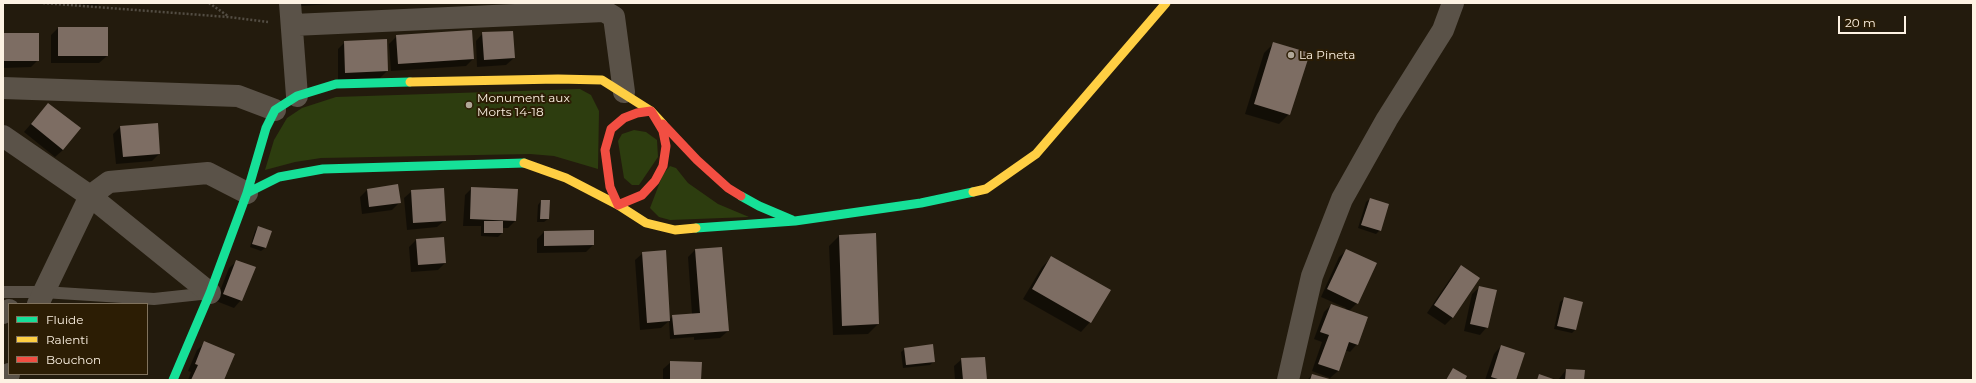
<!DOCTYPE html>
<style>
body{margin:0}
#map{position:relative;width:1976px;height:383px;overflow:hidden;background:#231b0d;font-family:Montserrat,sans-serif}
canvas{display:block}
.frame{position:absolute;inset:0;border:4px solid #fdf2e3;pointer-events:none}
.legend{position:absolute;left:8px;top:303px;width:140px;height:72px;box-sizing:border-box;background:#2c1d04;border:1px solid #80725d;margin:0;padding:5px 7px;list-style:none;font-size:12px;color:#fdf2e3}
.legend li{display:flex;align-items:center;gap:8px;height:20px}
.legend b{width:20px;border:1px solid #80725d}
.scale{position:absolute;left:1838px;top:16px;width:68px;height:18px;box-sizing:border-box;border:2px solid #fdf2e3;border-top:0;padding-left:5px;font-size:12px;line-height:14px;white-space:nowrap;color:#fdf2e3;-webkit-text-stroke:3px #2c1d04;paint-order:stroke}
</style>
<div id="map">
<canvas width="1976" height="383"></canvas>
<div class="frame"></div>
<ul class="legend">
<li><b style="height:5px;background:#16e098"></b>Fluide</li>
<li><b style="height:5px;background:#ffcf43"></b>Ralenti</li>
<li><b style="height:5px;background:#f24e42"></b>Bouchon</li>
</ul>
<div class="scale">20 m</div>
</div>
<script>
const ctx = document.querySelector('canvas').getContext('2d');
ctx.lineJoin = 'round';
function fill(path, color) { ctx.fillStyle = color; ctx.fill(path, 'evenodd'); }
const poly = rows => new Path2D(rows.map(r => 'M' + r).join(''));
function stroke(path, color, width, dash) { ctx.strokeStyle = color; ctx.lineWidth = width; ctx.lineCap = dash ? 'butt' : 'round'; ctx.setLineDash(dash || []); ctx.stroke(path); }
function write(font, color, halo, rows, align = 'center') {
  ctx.font = font + ' Montserrat,sans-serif'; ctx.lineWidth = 4; ctx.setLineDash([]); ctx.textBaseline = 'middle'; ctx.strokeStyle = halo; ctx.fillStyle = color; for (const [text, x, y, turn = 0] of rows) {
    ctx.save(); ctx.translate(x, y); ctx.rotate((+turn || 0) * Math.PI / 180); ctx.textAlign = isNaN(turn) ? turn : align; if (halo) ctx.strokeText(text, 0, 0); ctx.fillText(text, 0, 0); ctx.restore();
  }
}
fill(poly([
 [580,89,591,95,599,111,598,169,554,156,530,154,321,158,295,162,265,170,274,140,287,118,302,108,336,97],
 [634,130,646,132,657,140,658,157,639,185,632,185,624,178,618,141,622,134],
 [670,166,676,168,688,183,718,204,749,217,670,220,659,217,650,208,663,174]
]), '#2d3d0f');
fill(poly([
 [64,3,100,3,97,6],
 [298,3,352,3,299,6],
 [58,28,107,28,107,56,99,63,51,63,51,35],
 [483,33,514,58,506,65,477,67,476,41],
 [3,34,38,60,31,67,3,68],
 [397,36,473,59,466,66,391,71,389,44],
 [345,42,387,71,380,78,338,80,338,49],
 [1274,43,1289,114,1279,124,1245,114,1264,53],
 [48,104,63,150,55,157,24,132],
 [120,127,159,154,152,161,116,164,113,134],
 [472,188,515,221,508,228,502,228,502,233,498,237,481,236,481,226,463,226,465,195],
 [367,190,400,202,392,210,362,214,360,197],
 [412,191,445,220,437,227,407,230,404,198],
 [1370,199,1380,230,1376,234,1358,228,1366,202],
 [541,201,548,219,544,222,537,222,538,205],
 [258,227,271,231,265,248,261,251,250,247,255,231],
 [544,232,593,245,586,252,537,253,537,239],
 [839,236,878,324,868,334,833,335,829,246],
 [416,240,445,263,438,270,411,272,409,247],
 [695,250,728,331,720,338,694,340,694,337,670,339,669,321,661,328,640,330,635,260,643,253,669,320,673,316,692,314,688,257],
 [1347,250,1357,303,1349,311,1357,344,1350,352,1345,350,1338,371,1330,378,1312,371,1322,342,1314,339,1324,312,1331,305,1345,310,1346,308,1321,297,1339,257],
 [1052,257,1090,322,1081,332,1023,299,1042,267],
 [237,261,241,300,234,308,216,301,229,268],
 [1461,266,1479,278,1452,318,1445,325,1427,313,1454,273],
 [1480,287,1487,327,1480,335,1464,331,1472,294],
 [1564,299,1575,330,1572,333,1554,329,1560,302],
 [205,343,223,380,188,380,191,372,188,371,197,350],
 [1501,346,1515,380,1485,380,1494,354],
 [905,349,933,362,930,365,903,368,901,352],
 [962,359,986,380,955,380,954,366],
 [671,362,700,380,663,380,663,369],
 [1566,370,1583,380,1558,380],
 [1312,375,1331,380,1307,380]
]), '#0007');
fill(poly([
 [58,27,108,27,108,56,58,56],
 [472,30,474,59,398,64,396,35],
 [513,31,515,58,484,60,482,32],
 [3,33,39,33,39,61,3,61],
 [387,39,388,71,345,73,344,41],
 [1273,42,1310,53,1290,115,1254,104],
 [48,103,81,128,63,150,31,124],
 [158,123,160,154,123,157,120,126],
 [398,184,401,203,369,207,367,189],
 [471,187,518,189,516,221,470,219],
 [444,188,446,221,413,223,411,190],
 [1370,198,1389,204,1381,231,1361,225],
 [541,200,550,200,549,219,540,219],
 [484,221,503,221,503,233,484,233],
 [258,226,272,231,266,248,252,244],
 [594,230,594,245,544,246,544,231],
 [876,233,879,324,842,326,839,235],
 [444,237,446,263,418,265,416,239],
 [722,247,729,331,674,335,672,315,700,313,695,249],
 [1346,249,1377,263,1358,304,1327,289],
 [666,250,670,321,647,323,642,252],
 [1051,256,1111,290,1091,323,1032,289],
 [236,260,256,267,242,301,223,294],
 [1461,265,1480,278,1453,318,1434,305],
 [1479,286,1497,290,1488,328,1470,324],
 [1564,297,1583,302,1576,330,1557,326],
 [1331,304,1368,317,1358,345,1349,342,1339,371,1318,364,1329,335,1320,332],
 [204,341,235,354,224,380,191,380,198,365,195,364],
 [933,344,935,362,906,365,904,348],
 [1501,345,1525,353,1516,380,1501,380,1491,377],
 [985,357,987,380,963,380,961,358],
 [670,361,702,362,701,380,670,380],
 [1453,368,1467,376,1465,380,1446,380],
 [1566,369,1585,370,1584,380,1565,380],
 [1312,374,1333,380,1310,380],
 [1539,374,1556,380,1537,380]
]), '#7d6d63');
stroke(poly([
 [43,3,228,17,268,22],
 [209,3,228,16]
]), '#534d43', 2.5, [2, 2]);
stroke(poly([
 [3,292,43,292,154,299,210,293]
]), '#5a5248', 12);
stroke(poly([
 [290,3,297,96],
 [293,25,604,11,614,17,624,92],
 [3,88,238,96,275,110],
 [3,136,90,196,210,293],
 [38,304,90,196,109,182,208,173,247,193],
 [3,313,9,310],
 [7,380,9,374],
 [1288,380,1312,276,1342,199,1387,119,1443,30,1453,3]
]), '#5a5248', 22);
stroke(poly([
 [247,193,279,177,323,169,524,163],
 [741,196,759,206,792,220],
 [696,228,795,221,921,203,973,192],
 [173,380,210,293,247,193,266,128,275,110,297,96,336,84,410,82]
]), '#16e098', 9);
stroke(poly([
 [410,82,558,79,602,80,651,111,663,124],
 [524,163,566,178,618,205,646,223,675,230,696,228],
 [973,192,986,189,1036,154,1166,3]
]), '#ffcf43', 9);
stroke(poly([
 [651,111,663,131,666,146,663,166,655,181,642,195,618,205,610,187,605,150,611,129,624,118,637,113,651,111],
 [663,124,697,160,728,188,741,196]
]), '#f24e42', 9);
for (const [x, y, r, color] of [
 [1291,55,4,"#b1a798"],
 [469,105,4,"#b1a798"]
]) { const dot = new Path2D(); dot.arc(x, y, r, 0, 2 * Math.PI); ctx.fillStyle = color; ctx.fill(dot); stroke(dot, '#2c1d04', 1.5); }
write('12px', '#fdf2e3', '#2c1d04', [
 ["La Pineta",1299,55],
 ["Monument aux",477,98],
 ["Morts 14-18",477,112]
], 'left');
</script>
